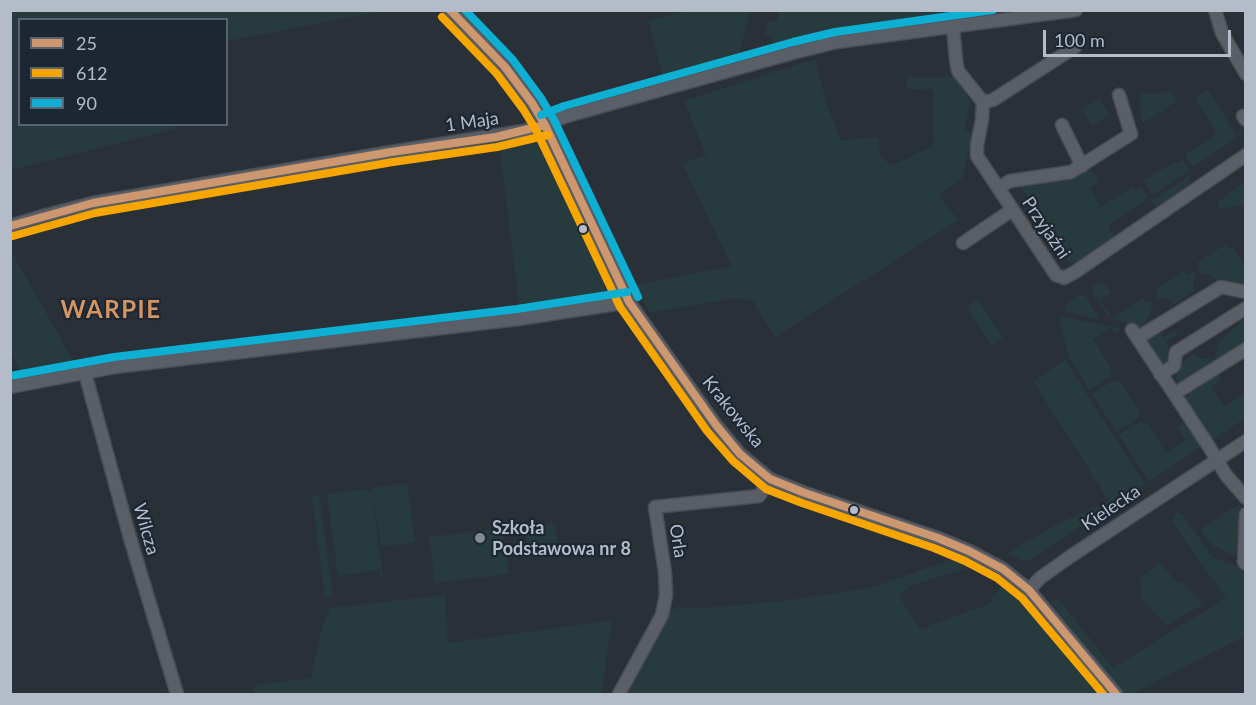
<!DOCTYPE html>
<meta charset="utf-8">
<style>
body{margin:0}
#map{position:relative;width:1256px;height:705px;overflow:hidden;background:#2a3038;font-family:Lato,sans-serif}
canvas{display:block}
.frame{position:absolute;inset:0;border:12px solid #b4bcc9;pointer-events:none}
.legend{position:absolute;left:18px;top:18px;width:210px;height:108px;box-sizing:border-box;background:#1d2633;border:2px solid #59626f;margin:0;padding:8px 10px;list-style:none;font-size:18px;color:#b4bcc9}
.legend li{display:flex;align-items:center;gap:12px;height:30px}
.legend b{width:30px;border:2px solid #59626f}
.scale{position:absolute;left:1043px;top:30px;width:188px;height:27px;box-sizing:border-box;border:3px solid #b4bcc9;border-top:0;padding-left:8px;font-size:18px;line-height:21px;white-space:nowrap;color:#b4bcc9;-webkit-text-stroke:4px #1d2633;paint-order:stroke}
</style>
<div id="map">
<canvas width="1256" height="705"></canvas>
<div class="frame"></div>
<ul class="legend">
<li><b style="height:8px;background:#cd976f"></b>25</li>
<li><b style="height:8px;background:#f7a600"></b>612</li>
<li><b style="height:8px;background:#0dafd3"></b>90</li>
</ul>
<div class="scale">100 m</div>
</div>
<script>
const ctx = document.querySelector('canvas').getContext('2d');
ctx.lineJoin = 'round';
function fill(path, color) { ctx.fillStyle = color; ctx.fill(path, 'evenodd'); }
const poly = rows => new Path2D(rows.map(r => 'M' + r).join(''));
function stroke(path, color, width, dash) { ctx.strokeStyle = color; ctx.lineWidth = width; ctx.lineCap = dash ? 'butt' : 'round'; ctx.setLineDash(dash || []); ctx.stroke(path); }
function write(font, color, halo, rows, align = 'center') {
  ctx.font = font + ' Lato,sans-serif'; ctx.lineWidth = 4.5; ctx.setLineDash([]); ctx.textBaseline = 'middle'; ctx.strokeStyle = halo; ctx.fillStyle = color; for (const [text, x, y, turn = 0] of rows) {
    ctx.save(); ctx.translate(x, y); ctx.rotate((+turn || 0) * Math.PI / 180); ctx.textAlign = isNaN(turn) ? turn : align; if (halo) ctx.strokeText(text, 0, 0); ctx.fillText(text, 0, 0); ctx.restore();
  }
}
fill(poly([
 [11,10,382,10,382,11,227,41,226,20,20,20,20,124,174,124,175,129,11,170],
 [687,11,750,11,737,62,665,83,648,21],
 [779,11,1011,11,821,39,759,57,762,44,771,46,773,37,764,35,768,20,777,22],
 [815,59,827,105,841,140,878,137,880,156,892,166,934,145,933,90,907,89,906,77,956,77,970,100,965,130,972,134,963,177,939,195,958,220,775,337,753,301,735,298,650,313,634,285,732,266,682,164,706,155,684,101],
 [1208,90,1237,136,1244,131,1245,132,1193,167,1186,158,1188,157,1186,154,1217,134,1195,98],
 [1172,92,1177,101,1142,124,1139,94],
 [1100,98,1109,115,1092,126,1081,109],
 [538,143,546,146,612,287,612,291,608,294,519,304,500,149],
 [1183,160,1190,170,1152,195,1144,180,1174,162,1176,164],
 [1089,166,1099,182,1090,188,1101,207,1132,187,1134,191,1141,187,1149,197,1108,226,1115,237,1075,264,1069,263,1020,186,1058,178,1061,182],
 [1189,176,1189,184,1185,190,1157,209,1151,201],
 [1245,182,1245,206,1219,208,1218,202],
 [1226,244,1229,248,1232,246,1245,267,1245,287,1217,281,1210,275,1201,274,1197,269,1199,267,1197,263],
 [10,247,15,258,74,362,20,371,11,350],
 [1184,271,1187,275,1193,271,1196,277,1193,282,1193,288,1194,291,1174,304,1167,298,1157,299,1155,296,1158,294,1155,290],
 [1101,283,1105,284,1112,292,1100,300,1112,318,1143,298,1146,303,1151,300,1152,303,1151,313,1142,327,1109,318,1092,292,1093,286,1096,284],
 [1081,295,1085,295,1098,316,1097,319,1065,311,1066,305],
 [978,299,1003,338,991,345,967,306],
 [1061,316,1122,329,1115,333,1111,328,1093,339,1112,369,1109,371,1112,376,1089,390,1069,357,1059,319],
 [1245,318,1245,344,1217,361,1215,356,1218,350,1218,343],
 [1159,330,1164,337,1175,331,1177,335,1166,341,1172,362,1161,363,1159,361,1147,342,1147,339],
 [1195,353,1198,357,1203,359,1211,358,1214,363,1179,386,1176,380,1178,365],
 [1065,360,1145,484,1028,561,1024,561,1007,553,1057,524,1109,501,1033,381],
 [1215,375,1219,375,1222,379,1211,387,1224,407,1245,393,1245,418,1211,441,1186,407,1186,398,1193,388],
 [1114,380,1116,382,1120,380,1140,412,1137,414,1139,417,1116,432,1092,394],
 [1141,421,1144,425,1147,423,1166,453,1186,441,1177,427,1185,422,1200,447,1149,482,1119,435],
 [407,483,415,542,381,547,372,488],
 [368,489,368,493,372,492,383,576,380,576,378,560,379,570,338,576,327,494],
 [319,495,333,597,325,598,312,496],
 [1241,503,1239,553,1233,555,1212,545,1200,530],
 [1176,512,1183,515,1211,555,1216,559,1239,567,1245,575,1245,636,1132,694,1124,694,1050,602,1058,598,1113,668,1226,598,1172,522,1174,515],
 [555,523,559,555,528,558,525,527],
 [503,528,509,574,435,583,429,537],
 [950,560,959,561,973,567,911,585,899,596,920,629,989,604,1002,584,1023,603,1102,694,623,694,669,609,715,607,783,601,862,589,873,587],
 [1160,562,1176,582,1180,581,1203,604,1167,625,1142,599,1140,578],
 [445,595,448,643,612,620,601,694,253,694,255,685,311,678,322,627,330,608]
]), '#273a3e');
const minor = poly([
 [450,10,505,67,532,103,545,125,629,302,716,425,740,454,770,479,805,493,938,538,969,551,1003,569,1029,590,1116,694],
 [1215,10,1222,33,1246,74],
 [953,27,956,60,958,71,983,102,982,120,977,145,977,156,1056,275,1064,278,1075,272,1246,155],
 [983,102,993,100,1075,47],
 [1243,116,1246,120],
 [1062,125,1082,166],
 [998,188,1010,181,1071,172,1131,134,1119,95],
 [10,226,43,216,93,203,391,152,524,131,567,116,796,52,837,42,1076,10],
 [963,243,1012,210],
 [1132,330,1208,445,1226,475,1246,498],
 [1137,338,1221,287,1246,292],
 [85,373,130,538,177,694],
 [1160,374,1174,366,1176,352,1246,308],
 [10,387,115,367,518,319,629,302],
 [1174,394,1246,349],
 [1246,514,1244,562,1246,564],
 [1029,590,1040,578,1071,556,1246,441],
 [619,694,662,615,666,595,665,573,655,507,759,496,770,479]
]);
stroke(minor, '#484c53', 15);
stroke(minor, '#5a5e66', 12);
stroke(poly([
 [450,10,505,67,532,103,545,125,629,302,716,425,740,454,770,479,805,493,938,538,969,551,1003,569,1029,590,1116,694],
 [10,226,93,203,391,152,496,137,545,125]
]), '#cd976f', 8);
stroke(poly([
 [442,17,497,74,523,109,536,130,620,307,707,431,733,461,766,489,802,503,934,548,965,561,997,578,1022,598,1103,694],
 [13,236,95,213,393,162,497,147,548,135]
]), '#f7a600', 8);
stroke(poly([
 [465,10,513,60,541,98,554,120,638,297],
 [541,115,564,106,793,42,835,32,993,10],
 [10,376,114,357,517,309,627,292]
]), '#0dafd3', 8);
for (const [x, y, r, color] of [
 [583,229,5,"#b4bcc9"],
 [854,510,5,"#b4bcc9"],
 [480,538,6,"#848b96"]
]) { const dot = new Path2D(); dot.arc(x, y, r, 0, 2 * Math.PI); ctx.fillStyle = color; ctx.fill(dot); stroke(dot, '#1d2633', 2); }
write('18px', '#b4bcc9', '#1d2633', [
 ["1 Maja",472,122,-8],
 ["Przyjaźni",1046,228,56],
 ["Krakowska",733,412,51],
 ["Kielecka",1111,508,-34],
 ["Wilcza",146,529,74],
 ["Orla",678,541,81]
]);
write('bold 18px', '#b4bcc9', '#1d2633', [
 ["Szkoła",492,528],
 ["Podstawowa nr 8",492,549]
], 'left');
ctx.letterSpacing = '1.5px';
write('bold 24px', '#d59563', '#1d2633', [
 ["WARPIE",111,310]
]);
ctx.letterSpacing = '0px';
</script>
